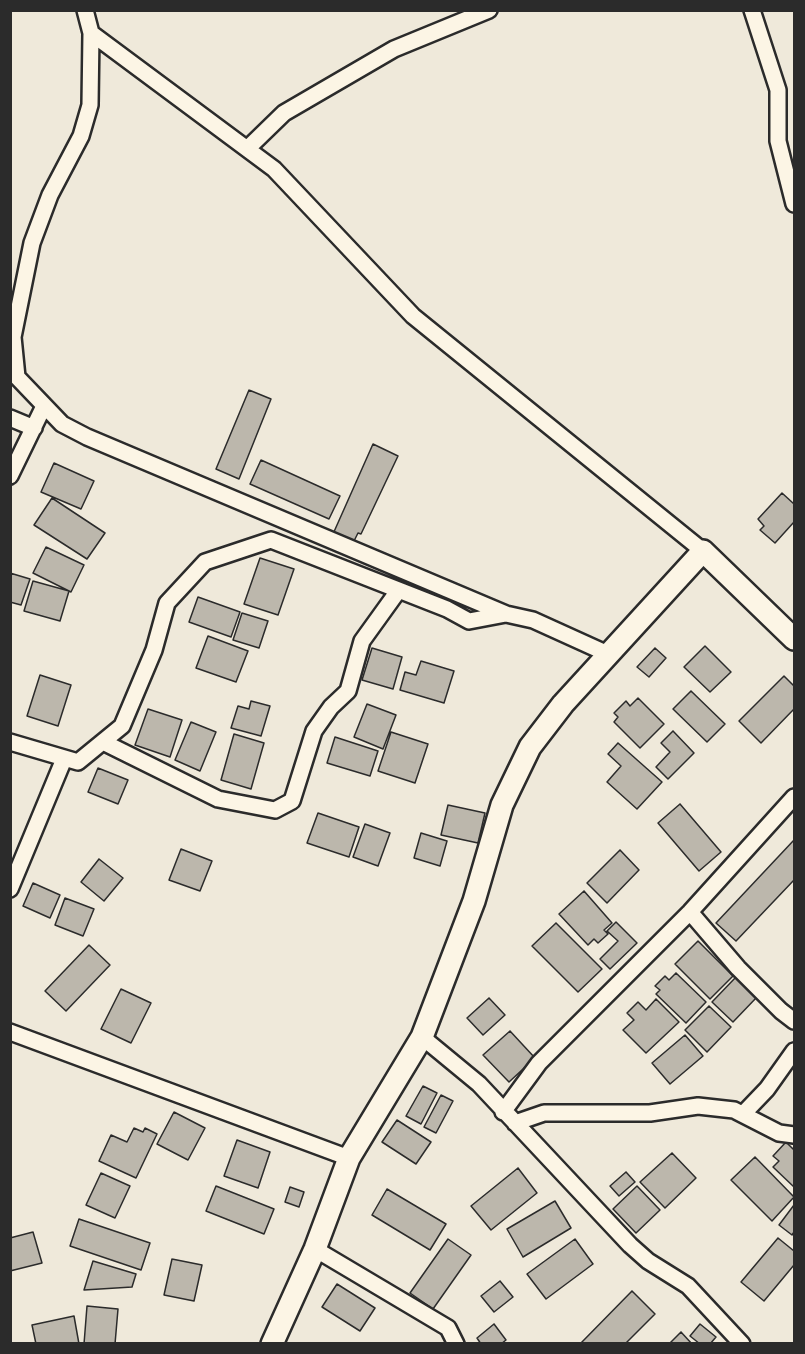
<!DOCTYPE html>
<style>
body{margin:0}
#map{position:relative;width:805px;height:1354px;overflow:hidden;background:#efe9da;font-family:"Patrick Hand",sans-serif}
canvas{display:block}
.frame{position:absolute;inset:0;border:12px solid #2b2b2b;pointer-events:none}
</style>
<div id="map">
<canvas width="805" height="1354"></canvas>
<div class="frame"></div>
</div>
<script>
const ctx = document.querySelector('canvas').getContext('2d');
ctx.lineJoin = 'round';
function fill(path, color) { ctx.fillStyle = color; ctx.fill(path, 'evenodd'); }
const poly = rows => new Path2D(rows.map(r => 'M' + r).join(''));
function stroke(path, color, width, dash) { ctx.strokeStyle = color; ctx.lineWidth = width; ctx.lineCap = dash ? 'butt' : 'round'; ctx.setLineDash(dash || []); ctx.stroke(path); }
const building = poly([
 [249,390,271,399,239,479,216,469,249,390],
 [373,444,398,456,361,534,358,533,353,543,333,534,373,444],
 [261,460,340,496,329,519,250,484,261,460],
 [54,463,94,481,81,509,41,492,54,463],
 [782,493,794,504,794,522,775,543,760,530,764,526,758,519,782,493],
 [52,498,105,533,87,559,34,525,52,498],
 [46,547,84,565,71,592,33,573,46,547],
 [260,558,294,569,278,615,244,604,260,558],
 [10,573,30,579,21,605,10,602,10,573],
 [33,581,69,591,60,621,24,611,33,581],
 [198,597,240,612,231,637,189,622,198,597],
 [242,613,268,621,259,648,233,640,242,613],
 [208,636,248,651,236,682,196,668,208,636],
 [705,646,731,672,710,692,684,667,705,646],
 [372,648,402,657,393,689,362,680,372,648],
 [655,648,666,658,649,677,637,667,655,648],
 [421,661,454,671,444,703,400,690,405,672,416,675,421,661],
 [40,675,71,685,58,726,27,716,40,675],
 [784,676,794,686,794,709,761,743,739,721,784,676],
 [691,691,725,724,707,742,673,709,691,691],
 [638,698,664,724,640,748,614,722,618,717,614,713,626,701,630,706,638,698],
 [251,701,270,706,261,736,231,728,238,706,249,709,251,701],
 [367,704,396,715,383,749,354,737,367,704],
 [148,709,182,720,170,757,135,745,148,709],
 [191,722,216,732,200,771,175,760,191,722],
 [673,731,694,753,668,779,656,767,670,752,661,743,673,731],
 [391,732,428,744,415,783,378,771,391,732],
 [234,734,264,743,251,789,221,780,234,734],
 [335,737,378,751,370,776,327,763,335,737],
 [618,743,662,782,637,809,607,782,621,766,608,754,618,743],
 [98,768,128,780,118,804,88,792,98,768],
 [680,804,721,852,699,871,658,823,680,804],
 [448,805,485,813,478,843,441,835,448,805],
 [318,813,359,827,349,857,307,843,318,813],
 [365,824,390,833,378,866,353,857,365,824],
 [421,833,447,841,440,866,414,858,421,833],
 [794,840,794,880,736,941,716,923,794,840],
 [181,849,212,861,200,891,169,880,181,849],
 [620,850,639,870,607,903,587,883,620,850],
 [99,859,123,878,104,901,81,882,99,859],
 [33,883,60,895,50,918,23,906,33,883],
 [584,891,612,923,604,930,608,934,598,943,594,939,588,945,559,914,584,891],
 [65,898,94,909,83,936,55,925,65,898],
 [616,922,637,943,610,969,600,959,618,941,607,931,616,922],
 [556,923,602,969,578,992,532,946,556,923],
 [698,941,733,976,710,999,675,964,698,941],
 [89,945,110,965,66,1011,45,991,89,945],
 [676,973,706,1002,686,1023,656,994,660,990,655,986,665,976,669,980,676,973],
 [736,977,757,997,733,1022,712,1002,736,977],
 [121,989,151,1003,131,1043,101,1029,121,989],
 [489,998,505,1015,483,1035,467,1018,489,998],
 [656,999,679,1022,646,1053,623,1030,634,1020,627,1013,638,1002,646,1010,656,999],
 [709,1006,731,1027,707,1052,685,1030,709,1006],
 [510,1031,535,1058,509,1082,483,1055,510,1031],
 [685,1035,703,1056,670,1084,652,1063,685,1035],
 [423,1086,437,1093,421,1124,406,1116,423,1086],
 [441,1095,453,1101,436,1133,424,1127,441,1095],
 [174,1112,205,1128,188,1160,157,1144,174,1112],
 [397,1120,431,1142,416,1164,382,1142,397,1120],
 [134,1128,143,1132,145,1128,157,1134,136,1178,99,1161,111,1135,127,1142,134,1128],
 [237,1140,270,1152,258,1188,224,1176,237,1140],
 [786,1142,793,1149,794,1147,794,1187,773,1167,779,1161,773,1156,786,1142],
 [672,1153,696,1178,665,1208,640,1182,672,1153],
 [755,1157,794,1197,772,1221,731,1180,755,1157],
 [518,1168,537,1193,491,1230,471,1206,518,1168],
 [626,1172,635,1182,619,1196,610,1186,626,1172],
 [101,1173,130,1186,115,1218,86,1205,101,1173],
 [216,1186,274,1209,264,1234,206,1211,216,1186],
 [637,1186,660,1210,636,1233,613,1209,637,1186],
 [290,1187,304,1192,299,1207,285,1202,290,1187],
 [387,1189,446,1224,430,1250,372,1215,387,1189],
 [555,1201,571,1228,523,1257,507,1229,555,1201],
 [794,1205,794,1232,792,1235,779,1225,794,1205],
 [79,1219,150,1243,141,1270,70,1246,79,1219],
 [33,1232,42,1263,10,1271,10,1238,33,1232],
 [778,1238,794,1251,794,1265,764,1301,741,1282,778,1238],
 [448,1239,471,1255,433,1309,410,1293,448,1239],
 [575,1239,593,1264,546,1299,527,1274,575,1239],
 [172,1259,202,1265,194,1301,164,1295,172,1259],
 [93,1261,136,1274,132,1287,84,1290,93,1261],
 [500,1281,513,1297,494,1312,481,1296,500,1281],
 [337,1284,375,1308,360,1331,322,1307,337,1284],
 [632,1291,655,1314,625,1344,580,1344,632,1291],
 [87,1306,118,1309,115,1344,84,1344,87,1306],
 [74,1316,79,1344,36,1344,32,1325,74,1316],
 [494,1324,506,1340,501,1344,481,1344,477,1338,494,1324],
 [700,1324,716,1337,710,1344,700,1344,690,1336,700,1324],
 [681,1332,692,1344,669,1344,681,1332]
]);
fill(building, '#bcb7ac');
stroke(building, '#2b2b2b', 1.5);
const street = poly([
 [85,10,91,33,90,105,81,136,50,195,32,243,13,337,17,377,62,424,87,437,506,614],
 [752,10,778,90,778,141,794,204],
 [91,33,274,169,413,316,703,551],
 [247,149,284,113,394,49,489,10],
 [10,418,34,428],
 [10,476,43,408],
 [10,742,78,762,122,726,154,650,167,603,205,562,271,540,447,609,469,621,506,614,533,620,608,654],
 [103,742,218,799,275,810,292,801,314,731,331,707,348,691,362,641,398,591],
 [10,889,64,759],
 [690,912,738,968,781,1011,794,1021],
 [10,1032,349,1158],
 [422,1037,479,1084,630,1245,648,1261,688,1286,742,1344],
 [503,1112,539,1063,690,912,794,797],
 [744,1113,767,1089,794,1051],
 [515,1123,544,1113,650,1113,698,1106,734,1110,779,1133,794,1135],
 [315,1249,448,1328,456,1344]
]);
const secondary = poly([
 [272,1344,315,1249,349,1158,422,1037,474,901,502,805,530,747,563,704,703,551,794,639]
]);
stroke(street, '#2b2b2b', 20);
stroke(secondary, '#2b2b2b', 26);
stroke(street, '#fcf5e5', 15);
stroke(secondary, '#fcf5e5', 21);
</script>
